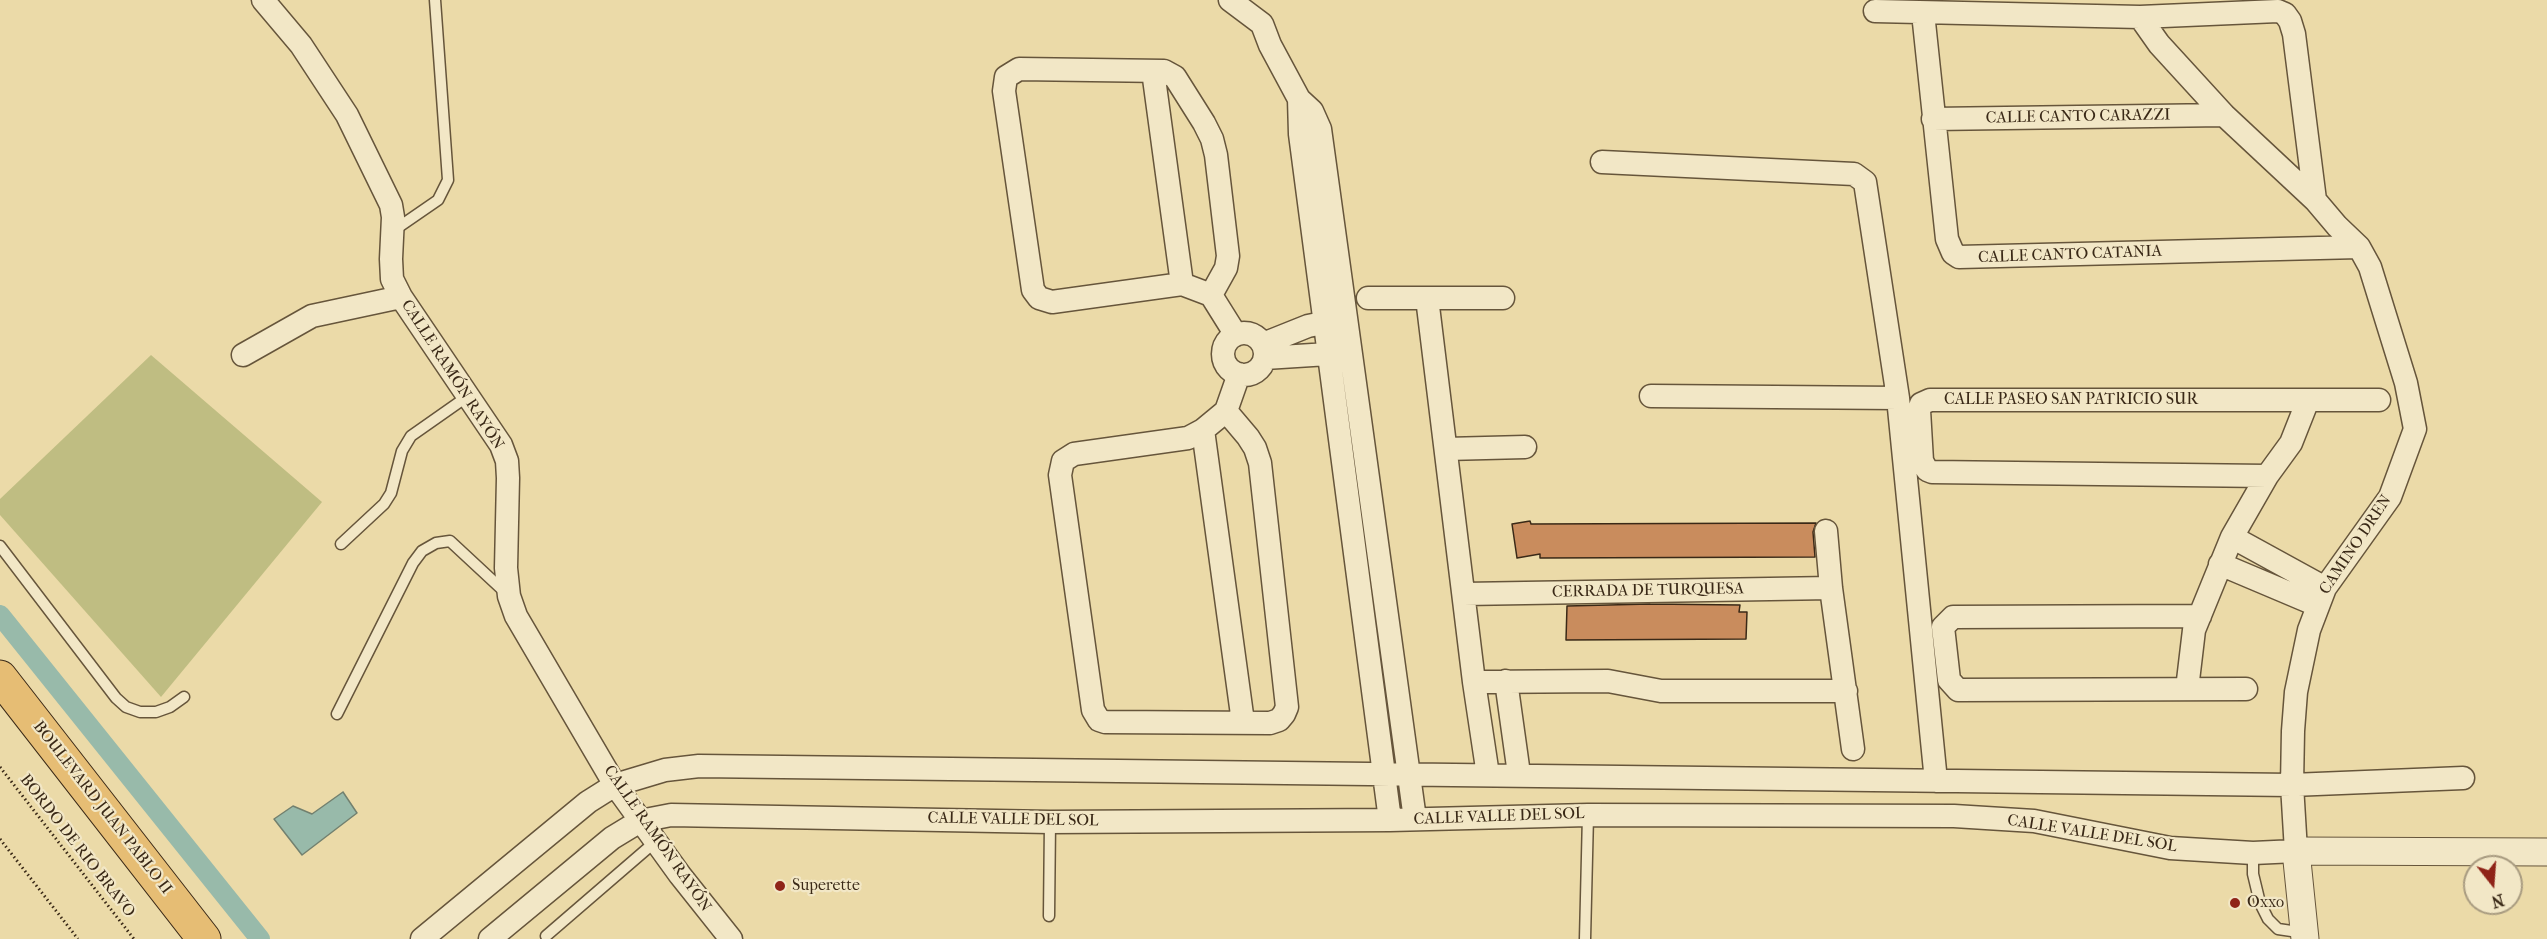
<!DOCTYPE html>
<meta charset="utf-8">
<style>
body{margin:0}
#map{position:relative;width:2547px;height:939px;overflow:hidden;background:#ebdaa8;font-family:"IM FELL French Canon",serif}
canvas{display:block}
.north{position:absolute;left:2463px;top:855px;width:60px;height:60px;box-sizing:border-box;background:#f2e7c6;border:2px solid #a89b80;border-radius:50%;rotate:163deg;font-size:16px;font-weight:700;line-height:24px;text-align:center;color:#3a2917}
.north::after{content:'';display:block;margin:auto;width:21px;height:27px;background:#8f2418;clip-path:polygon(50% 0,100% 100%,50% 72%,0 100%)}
</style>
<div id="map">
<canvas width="2547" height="939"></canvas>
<div class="north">N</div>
</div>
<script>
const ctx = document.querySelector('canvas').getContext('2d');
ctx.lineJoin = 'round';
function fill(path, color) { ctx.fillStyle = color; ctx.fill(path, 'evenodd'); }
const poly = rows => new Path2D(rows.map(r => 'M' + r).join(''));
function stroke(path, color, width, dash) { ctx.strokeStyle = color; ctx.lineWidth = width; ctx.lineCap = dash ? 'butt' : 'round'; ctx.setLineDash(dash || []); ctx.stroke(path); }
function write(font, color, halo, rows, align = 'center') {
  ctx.font = font + ' "IM FELL French Canon",serif'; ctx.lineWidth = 4.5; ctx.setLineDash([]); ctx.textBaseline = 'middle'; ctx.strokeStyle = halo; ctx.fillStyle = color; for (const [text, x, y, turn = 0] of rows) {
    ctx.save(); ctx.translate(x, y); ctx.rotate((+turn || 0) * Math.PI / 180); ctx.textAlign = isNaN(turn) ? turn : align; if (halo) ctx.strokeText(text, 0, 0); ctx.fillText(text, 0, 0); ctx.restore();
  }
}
fill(poly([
 [151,355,322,502,161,697,0,515,0,499]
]), '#bfbd82');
const water = poly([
 [343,792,357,813,302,855,274,819,293,806,312,814,343,792]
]);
fill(water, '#98baaa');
stroke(water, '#72806f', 1.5);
stroke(poly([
 [0,615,260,939]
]), '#98baaa', 20);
const building = poly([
 [1530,521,1531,524,1816,523,1813,532,1815,557,1540,558,1540,554,1517,558,1512,524,1530,521],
 [1650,604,1740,605,1739,612,1747,612,1746,639,1566,640,1567,606,1650,604]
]);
fill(building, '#c98c5d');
stroke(building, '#3a2917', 1.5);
const service = poly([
 [393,231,438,200,448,180,435,0],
 [341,544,384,504,391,493,402,451,411,436,468,396],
 [0,546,116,698,126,707,140,712,156,712,170,707,184,697],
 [337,714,413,563,422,551,436,543,450,541,506,593],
 [2253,853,2253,874,2260,903,2268,919,2278,929,2305,933],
 [1049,916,1050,822],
 [546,936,655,842],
 [1585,939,1588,815]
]);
const minor = poly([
 [263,0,301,45,347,115,391,205,393,217,391,259,392,279,401,297,501,445,507,461,508,478,506,568,509,596,516,616,615,785,680,875,731,939],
 [1230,0,1262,24,1270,45,1299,99,1312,111,1320,129,1415,819],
 [1875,11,2140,17,2278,11,2285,14,2290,21,2294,34,2315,200],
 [1923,13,1947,239,1953,253,1959,257,2359,247],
 [1153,71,1182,284],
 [1299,99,1300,134,1390,820],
 [1933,119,2224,115],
 [1602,162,1854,174,1865,182,1898,398,1936,781],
 [1211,295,1226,268,1228,256,1216,155,1212,139,1204,123,1175,77,1164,71,1019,69,1006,77,1004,91,1033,290,1039,298,1052,302,1182,284,1211,295,1236,335],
 [1368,298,1503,298],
 [1427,298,1474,682,1488,775],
 '1223 354a21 21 0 1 1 42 0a21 21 0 1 1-42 0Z',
 [1263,344,1308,326,1338,320],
 [243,355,312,316,401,297],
 [1265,358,1344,353],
 [1651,396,1898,398],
 [1226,411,1248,437,1255,448,1260,463,1287,707,1284,714,1279,720,1270,723,1105,722,1099,720,1093,710,1060,475,1063,461,1074,454,1188,438,1203,430,1226,411,1239,374],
 [1203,430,1243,722],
 [1446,449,1525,447],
 [2267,476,1932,472,1927,470,1922,461,1919,410,1921,404,1930,400,2379,400],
 [1826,531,1831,588,1853,749],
 [2232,537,2325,588],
 [2220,564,2317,605],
 [1464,594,1831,588],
 [2200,616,1953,617,1943,627,1949,680,1958,690,2246,689],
 [1506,681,1519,774],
 [1474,682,1608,681,1661,691,1846,691],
 [2187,689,2194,630,2232,537,2267,476,2291,443,2308,400],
 [422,939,588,802,615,785,665,770,699,766,2292,785,2463,778],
 [490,939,612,838,640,821,671,815,1050,822,1390,820,1588,815,1954,816,2034,821,2170,848,2253,853,2296,851,2292,785,2293,731,2296,692,2309,630,2325,588,2390,497,2415,429,2406,383,2370,267,2359,247,2337,226,2315,200,2224,115,2159,44,2140,17]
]);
const tertiary = poly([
 [2305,939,2296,851,2547,852]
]);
const trunk = poly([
 [0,677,204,939]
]);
stroke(service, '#66553b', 13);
stroke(minor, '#66553b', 25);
stroke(tertiary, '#66553b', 29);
stroke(trunk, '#3a2917', 35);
stroke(poly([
 [0,767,134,939],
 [0,839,78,939]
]), '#3a2917', 3, [1.5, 3]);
stroke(service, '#f2e7c6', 10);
stroke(minor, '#f2e7c6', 22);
stroke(tertiary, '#f2e7c6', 27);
stroke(trunk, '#e6bd74', 33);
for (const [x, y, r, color] of [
 [780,886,6,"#8f2418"],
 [2235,903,6,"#8f2418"]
]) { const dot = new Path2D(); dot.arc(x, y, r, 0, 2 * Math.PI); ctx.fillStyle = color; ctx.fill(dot); stroke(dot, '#f2e7c6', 2); }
write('16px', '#3a2917', '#f2e7c6', [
 ["CALLE CANTO CARAZZI",2078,117,-1],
 ["CALLE CANTO CATANIA",2070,255,-2],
 ["CALLE RAMÓN RAYÓN",452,375,57],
 ["CALLE PASEO SAN PATRICIO SUR",2071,400],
 ["CAMINO DREN",2356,545,-56],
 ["CERRADA DE TURQUESA",1648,591,-1],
 ["BOULEVARD JUAN PABLO II",102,808,52],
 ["CALLE VALLE DEL SOL",1499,817,-2],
 ["CALLE VALLE DEL SOL",1013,820,1],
 ["CALLE VALLE DEL SOL",2092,834,9],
 ["CALLE RAMÓN RAYÓN",657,839,55],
 ["BORDO DE RIO BRAVO",77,846,52]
]);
write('16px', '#3a2917', '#f2e7c6', [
 ["Superette",792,886],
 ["Oxxo",2247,903]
], 'left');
</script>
